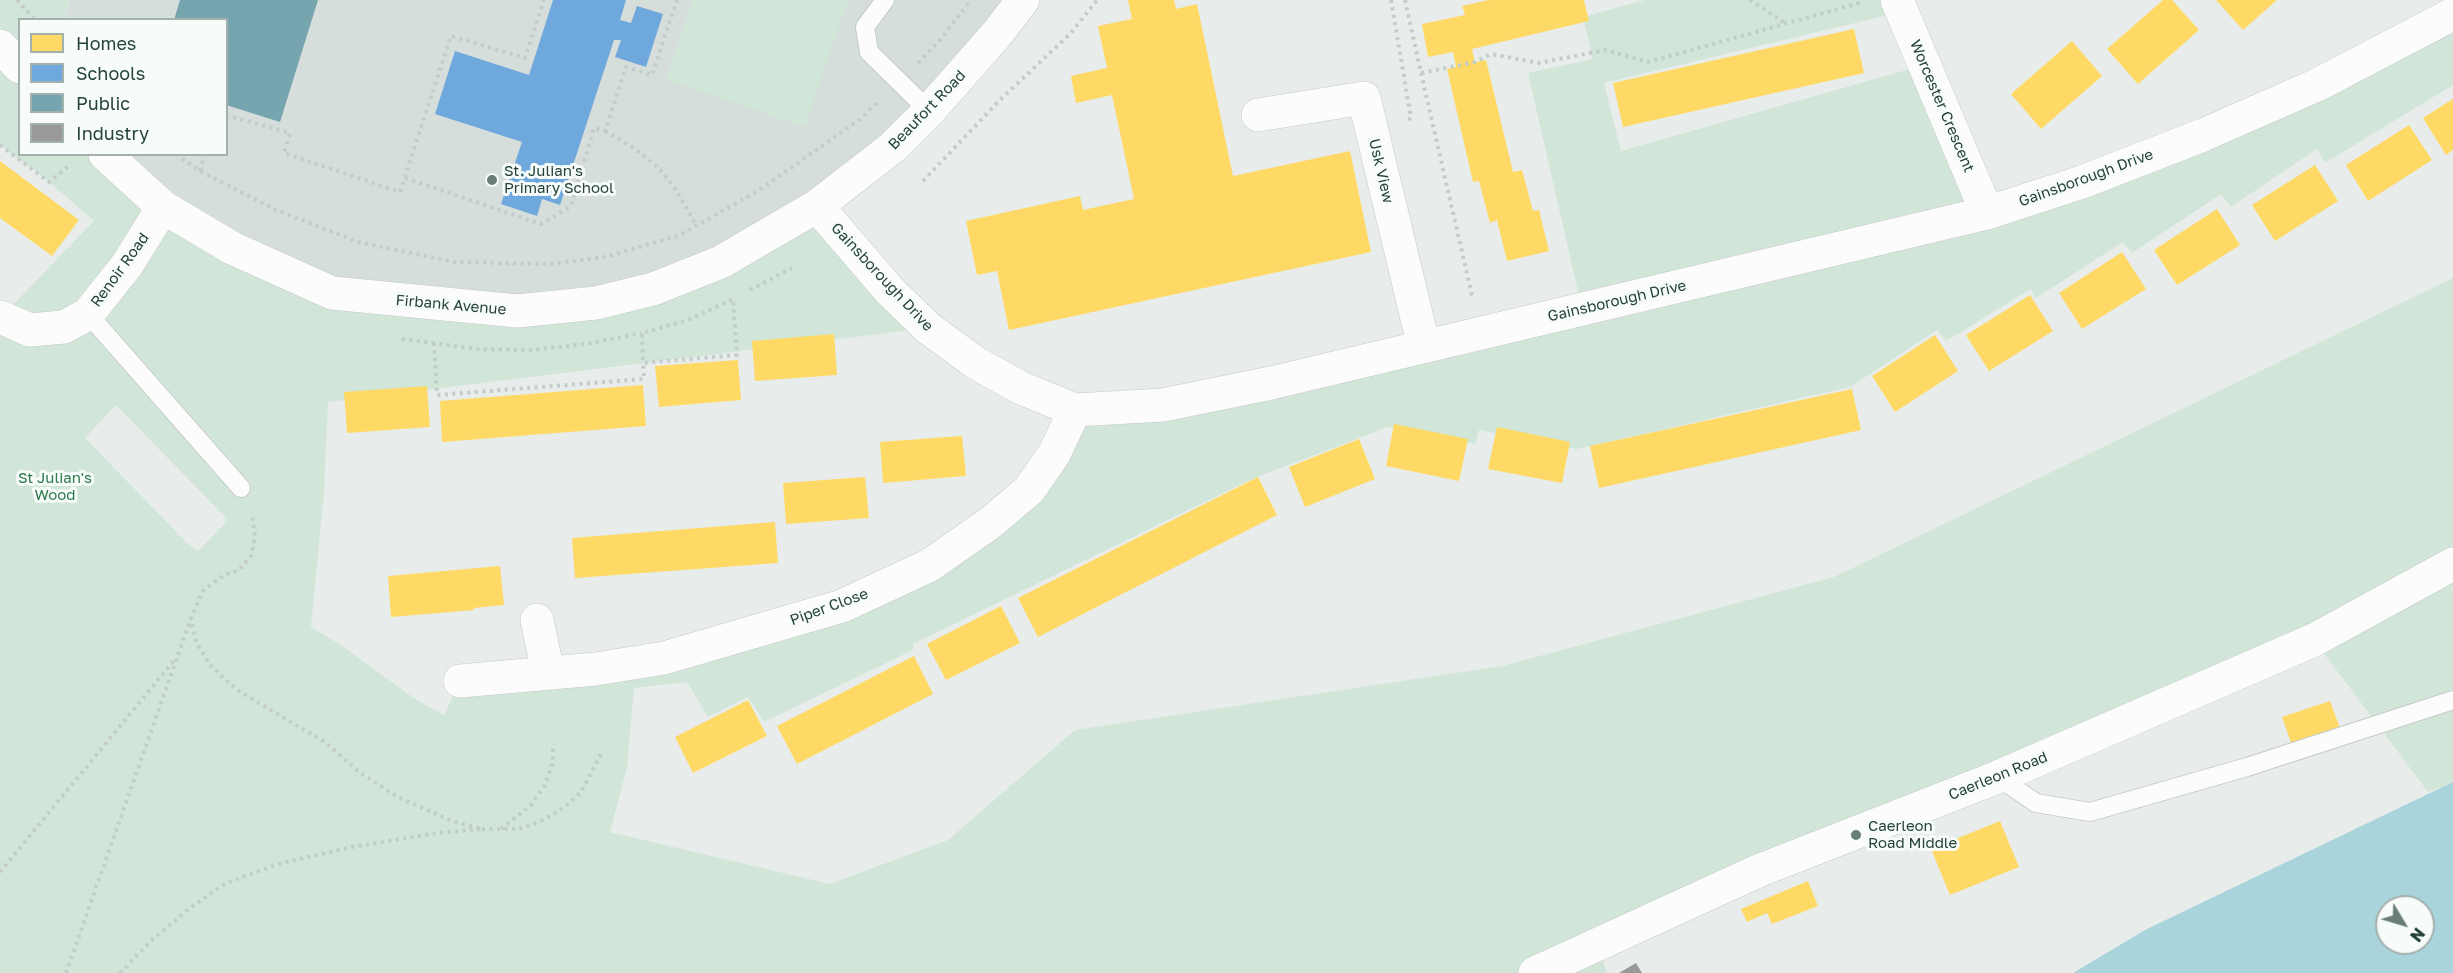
<!DOCTYPE html>
<style>
body{margin:0}
#map{position:relative;width:2453px;height:973px;overflow:hidden;background:#e8edeb;font-family:"Golos Text",sans-serif}
canvas{display:block}
.legend{position:absolute;left:18px;top:18px;width:210px;height:138px;box-sizing:border-box;background:#f7fbf9;border:2px solid #a3b1ad;margin:0;padding:8px 10px;list-style:none;font-size:18px;color:#24423a}
.legend li{display:flex;align-items:center;gap:12px;height:30px}
.legend b{width:30px;border:2px solid #a3b1ad}
.north{position:absolute;left:2375px;top:895px;width:60px;height:60px;box-sizing:border-box;background:#f7fbf9;border:2px solid #a3b1ad;border-radius:50%;rotate:128deg;font-size:16px;font-weight:700;line-height:24px;text-align:center;color:#24423a}
.north::after{content:'';display:block;margin:auto;width:21px;height:27px;background:#697e78;clip-path:polygon(50% 0,100% 100%,50% 72%,0 100%)}
</style>
<div id="map">
<canvas width="2453" height="973"></canvas>
<ul class="legend">
<li><b style="height:16px;background:#ffd966"></b>Homes</li>
<li><b style="height:16px;background:#6fa8dc"></b>Schools</li>
<li><b style="height:16px;background:#76a5af"></b>Public</li>
<li><b style="height:16px;background:#999"></b>Industry</li>
</ul>
<div class="north">N</div>
</div>
<script>
const ctx = document.querySelector('canvas').getContext('2d');
ctx.lineJoin = 'round';
function fill(path, color) { ctx.fillStyle = color; ctx.fill(path, 'evenodd'); }
const poly = rows => new Path2D(rows.map(r => 'M' + r).join(''));
function stroke(path, color, width, dash) { ctx.strokeStyle = color; ctx.lineWidth = width; ctx.lineCap = dash ? 'butt' : 'round'; ctx.setLineDash(dash || []); ctx.stroke(path); }
function write(font, color, halo, rows, align = 'center') {
  ctx.font = font + ' "Golos Text",sans-serif'; ctx.lineWidth = 6; ctx.setLineDash([]); ctx.textBaseline = 'middle'; ctx.strokeStyle = halo; ctx.fillStyle = color; for (const [text, x, y, turn = 0] of rows) {
    ctx.save(); ctx.translate(x, y); ctx.rotate((+turn || 0) * Math.PI / 180); ctx.textAlign = isNaN(turn) ? turn : align; if (halo) ctx.strokeText(text, 0, 0); ctx.fillText(text, 0, 0); ctx.restore();
  }
}
fill(poly([
 [70,0,1023,0,817,206,596,303,332,293,105,155,226,154,226,20,64,20]
]), '#d6dedb');
fill(poly([
 [0,0,70,0,64,19,20,20,20,154,105,155,332,293,596,303,817,206,928,328,328,402,324,492,311,627,344,647,415,699,444,715,460,681,747,635,990,523,1075,410,1582,309,1528,73,1593,59,1583,17,1645,0,1897,0,1901,12,1604,83,1621,151,1924,65,1987,213,2453,14,2453,85,2325,163,2317,149,2231,207,2221,194,2132,253,2123,242,2036,298,2031,289,1946,341,1937,330,1850,387,1577,449,1479,430,1475,444,1388,427,1252,479,913,644,913,650,764,722,748,697,708,717,687,682,634,688,627,767,610,832,830,884,948,840,1075,730,1502,666,1834,577,2453,278,2453,782,2428,792,2314,640,1598,947,1607,973,0,973,0,318,94,221,49,182,0,145],
 [116,405,228,520,198,551,187,543,85,438],
 [693,0,848,0,805,127,666,80]
]), '#d1e6d8');
fill(poly([
 [2453,782,2453,973,2073,973,2145,930],
 [2387,907,2423,907,2423,943,2387,943]
]), '#a9d4db');
fill(poly([
 [1128,0,1174,0,1176,9,1197,4,1233,176,1350,151,1371,252,1009,330,997,271,977,275,966,221,1080,196,1083,210,1134,199,1112,95,1076,103,1071,76,1107,68,1098,26,1132,19],
 [1489,0,1584,0,1589,21,1472,49,1475,62,1486,60,1513,172,1522,170,1533,211,1539,210,1549,251,1507,261,1497,220,1490,223,1479,181,1473,182,1447,69,1456,67,1453,52,1428,57,1422,24,1465,15,1462,6],
 [2163,0,2172,0,2199,30,2138,84,2107,49],
 [2216,0,2277,0,2243,30],
 [1854,29,1864,73,1623,127,1613,83],
 [2072,41,2102,76,2041,129,2011,94],
 [2453,99,2453,150,2446,155,2423,118],
 [2409,125,2432,160,2368,201,2346,165],
 [0,161,79,220,52,256,0,218],
 [2315,165,2338,201,2275,241,2252,205],
 [2217,209,2240,245,2177,285,2154,250],
 [2122,252,2146,289,2082,329,2059,293],
 [2030,295,2053,331,1989,371,1966,335],
 [834,334,837,375,755,381,752,341],
 [1935,335,1958,371,1895,412,1872,376],
 [738,360,741,400,659,407,655,366],
 [643,385,646,426,442,442,440,401],
 [427,386,430,427,347,433,344,392],
 [1852,389,1861,430,1599,488,1590,446],
 [1394,424,1468,439,1459,481,1386,466],
 [1497,427,1570,442,1562,483,1488,469],
 [962,436,966,476,883,483,880,442],
 [1359,439,1375,479,1305,507,1289,467],
 [865,477,869,518,786,524,783,483],
 [1258,477,1277,515,1038,637,1018,598],
 [775,522,778,563,575,578,572,538],
 [500,566,504,605,474,608,474,610,391,617,388,576],
 [1001,606,1020,643,946,680,927,644],
 [914,656,933,694,797,764,777,726],
 [748,700,767,736,693,773,675,737],
 [2330,701,2340,728,2292,745,2282,717],
 [2000,821,2019,867,1950,895,1931,849],
 [1808,881,1818,906,1772,924,1767,913,1747,922,1741,909]
]), '#ffd966');
fill(poly([
 [553,0,626,0,620,20,631,23,637,6,663,14,646,67,615,57,621,40,614,40,560,205,542,199,537,216,501,204,522,142,435,114,455,51,529,75]
]), '#6fa8dc');
fill(poly([
 [180,0,318,0,280,122,226,105,226,20,174,20]
]), '#76a5af');
fill(poly([
 [1636,963,1642,973,1619,973]
]), '#999');
const service = poly([
 [885,0,865,27,869,52,929,111],
 [88,314,241,488],
 [1998,777,2036,803,2090,812,2247,767,2453,700]
]);
const minor = poly([
 [1897,0,1987,213],
 [1258,115,1364,98,1424,347],
 [817,206,890,291,928,328,976,363,1021,388,1075,410,1163,405,1271,383,1987,213,2082,182,2203,135,2317,85,2453,14],
 [0,317,30,330,64,327,88,314,127,265,163,207],
 [537,620,548,673],
 [460,681,596,669,664,658,842,606,930,565,990,523,1029,490,1054,454,1075,410]
]);
const tertiary = poly([
 [0,46,20,67],
 [105,154,163,207,232,248,332,293,517,311,596,303,653,289,721,262,817,206,893,147,929,111,996,35,1023,0]
]);
const secondary = poly([
 [1535,973,1758,871,1998,777,2314,640,2453,564]
]);
stroke(service, '#c5cac8', 20);
stroke(minor, '#c5cac8', 34);
stroke(tertiary, '#c5cac8', 34);
stroke(secondary, '#c3cbc8', 34);
stroke(poly([
 [17,0,35,20],
 [1391,0,1411,118,1406,122],
 [1405,0,1421,73,1475,62,1491,54,1538,63,1606,50,1648,62,1863,2],
 [1750,0,1785,23],
 [918,63,940,40,971,0],
 [1421,73,1473,300],
 [226,115,290,133,284,153,400,192,451,36,525,58,544,0],
 [605,131,632,147,659,168,676,190,696,225],
 [0,145,49,182,71,164],
 [176,154,200,171,274,209,358,242,454,262,549,264,605,257,678,236,758,191,859,120,878,102],
 [200,171,205,154],
 [405,178,541,224,571,206,594,128,605,131,626,67,652,75,677,0],
 [923,181,1000,100,1071,33,1097,0],
 [750,290,792,268],
 [402,339,477,349,531,350,586,344,642,333],
 [434,343,437,395,644,379,643,363,737,355,733,299,688,320,642,333,643,363],
 [482,829,519,829,539,822,564,808,581,792,603,750],
 [501,829,531,805,545,785,553,762,553,744],
 [0,872,176,658],
 [66,973,191,618,203,591,224,575,239,570,251,556,255,538,252,513],
 [120,973,154,938,190,908,226,883,278,864,352,847,437,833,482,829,452,821,398,797,359,772,325,742,237,690,211,666,196,642,191,618]
]), '#c3ccca', 4, [3, 4.5]);
stroke(service, '#fcfcfc', 18);
stroke(minor, '#fcfcfc', 33);
stroke(tertiary, '#fcfcfc', 33);
stroke(secondary, '#fcfcfc', 33);
for (const [x, y, r, color] of [
 [492,180,6,"#697e78"],
 [1856,835,6,"#697e78"]
]) { const dot = new Path2D(); dot.arc(x, y, r, 0, 2 * Math.PI); ctx.fillStyle = color; ctx.fill(dot); stroke(dot, '#f7fbf9', 2); }
write('15px', '#24423a', '#f7fbf9', [
 ["Worcester Crescent",1942,106,67],
 ["Beaufort Road",927,110,-46],
 ["Usk View",1381,171,77],
 ["Gainsborough Drive",2086,178,-20],
 ["Renoir Road",120,270,-54],
 ["Gainsborough Drive",882,277,47],
 ["Gainsborough Drive",1617,301,-13],
 ["Firbank Avenue",451,305,5],
 ["Piper Close",829,607,-20],
 ["Caerleon Road",1998,776,-22]
]);
write('15px', '#24423a', '#f7fbf9', [
 ["St. Julian's",504,171],
 ["Primary School",504,188],
 ["Caerleon",1868,826],
 ["Road Middle",1868,843]
], 'left');
write('15px', '#2d7a4b', '#f7fbf9', [
 ["St Julian's",55,478],
 ["Wood",55,495]
]);
</script>
